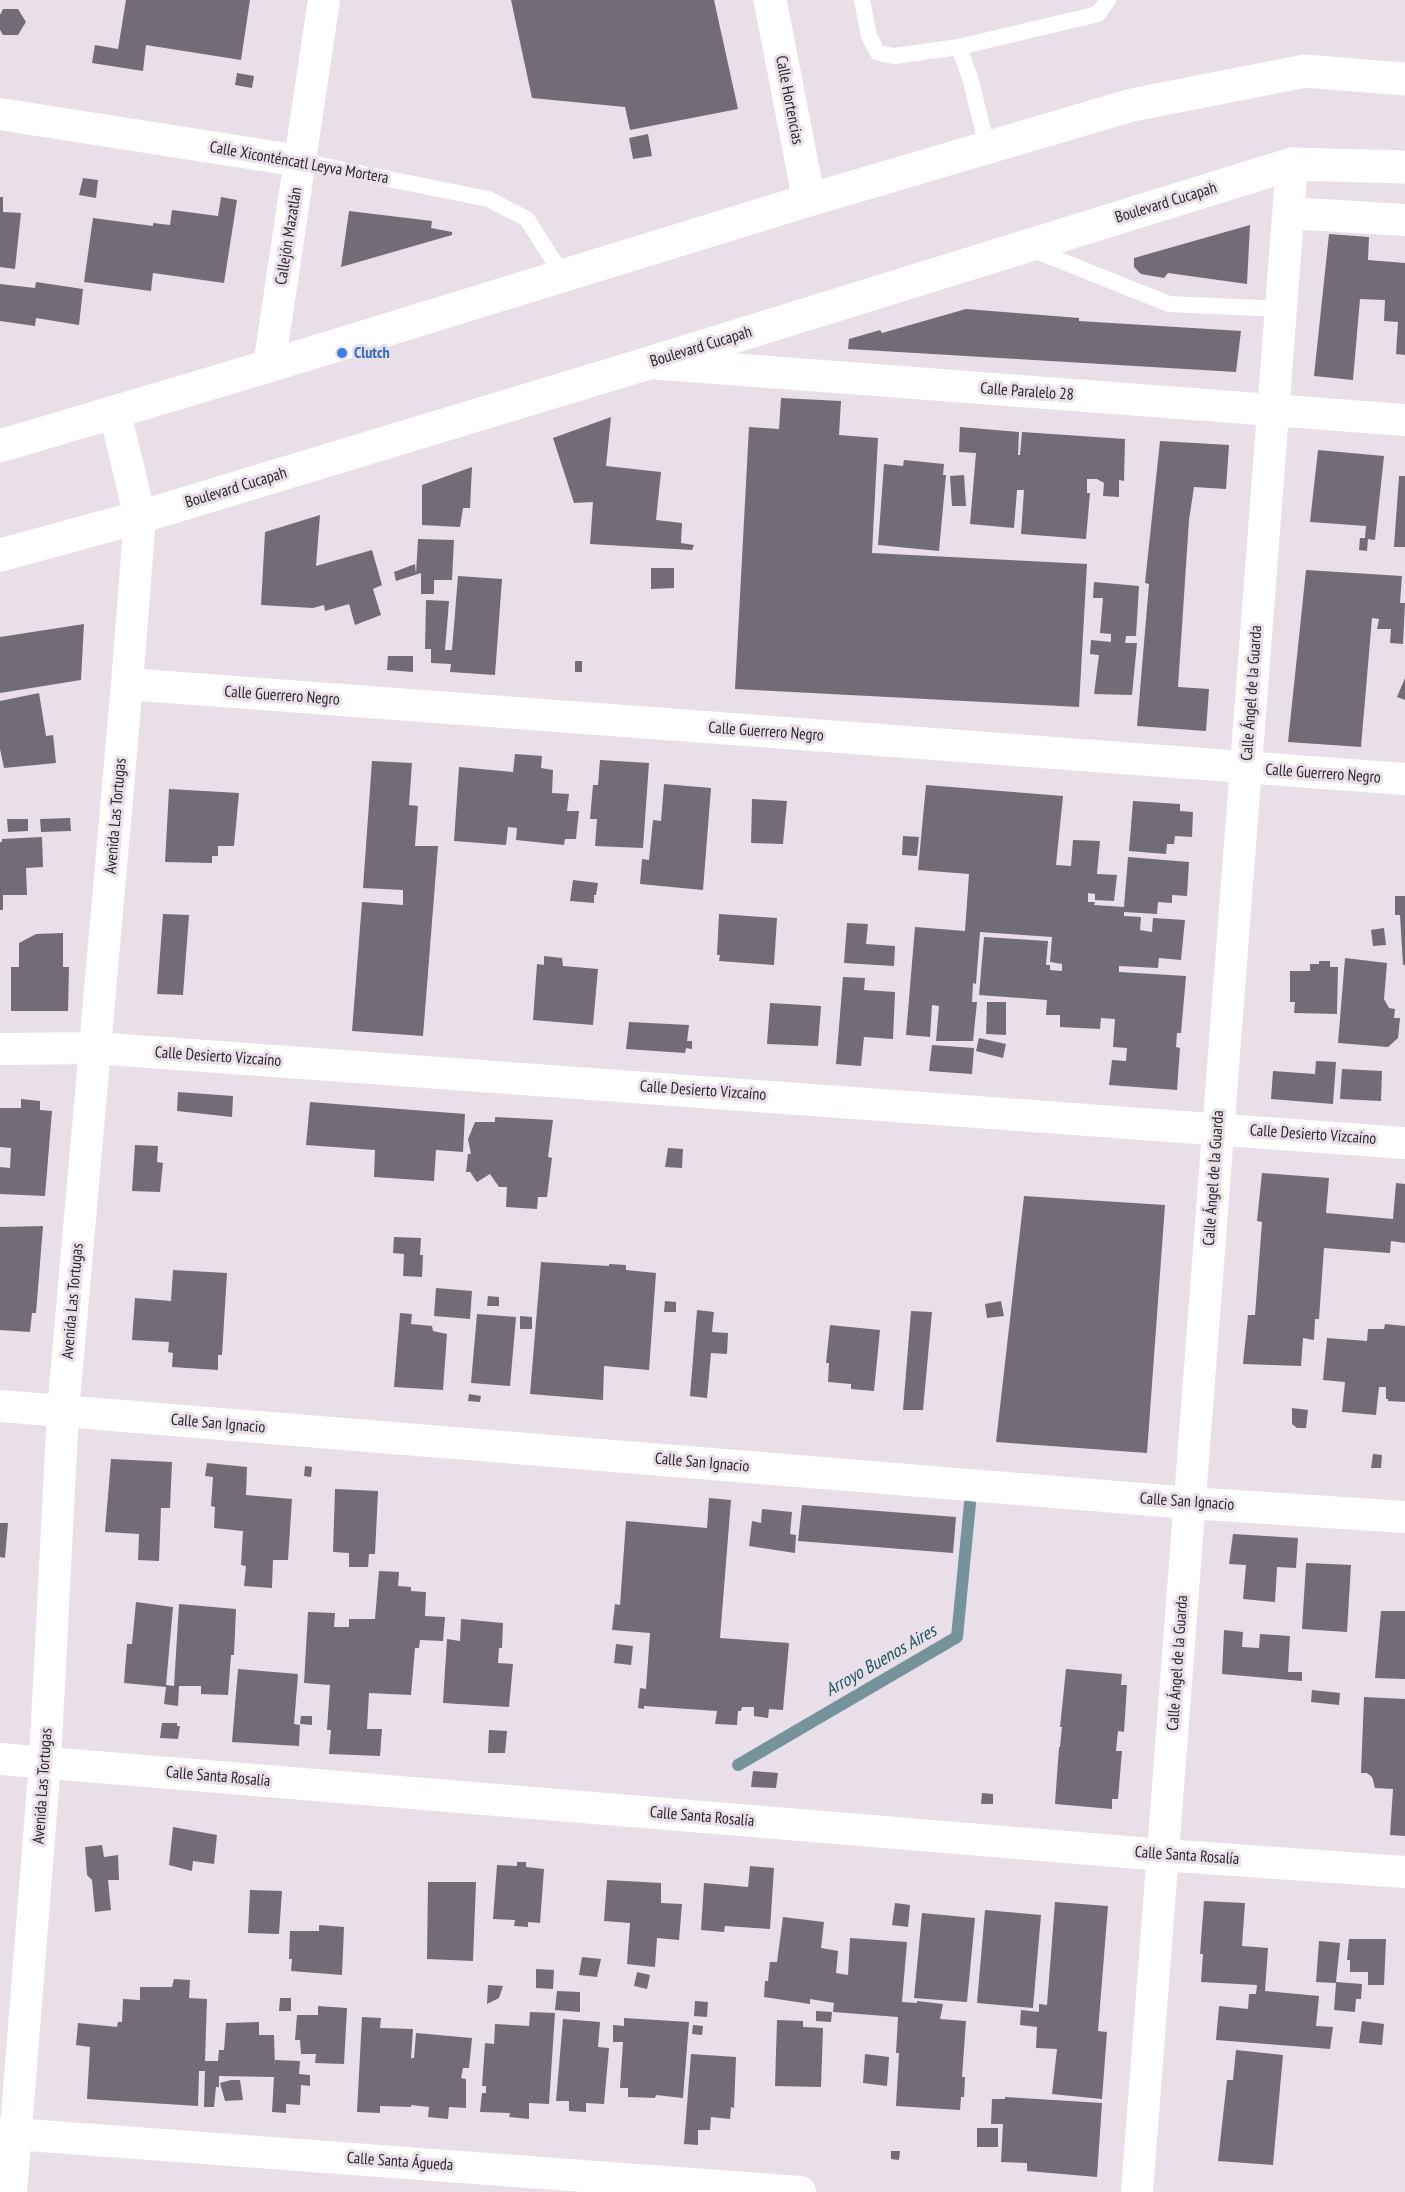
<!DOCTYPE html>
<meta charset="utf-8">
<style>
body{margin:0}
canvas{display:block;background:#e9dfe9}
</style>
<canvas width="1405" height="2192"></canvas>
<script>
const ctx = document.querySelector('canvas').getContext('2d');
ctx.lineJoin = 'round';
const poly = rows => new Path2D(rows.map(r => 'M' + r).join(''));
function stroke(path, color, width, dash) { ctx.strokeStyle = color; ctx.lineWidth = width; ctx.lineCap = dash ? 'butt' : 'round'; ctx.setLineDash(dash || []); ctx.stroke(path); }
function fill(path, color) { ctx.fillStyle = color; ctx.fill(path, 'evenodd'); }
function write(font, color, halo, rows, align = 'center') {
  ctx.font = font + ' "PT Sans Narrow",sans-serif'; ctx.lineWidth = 6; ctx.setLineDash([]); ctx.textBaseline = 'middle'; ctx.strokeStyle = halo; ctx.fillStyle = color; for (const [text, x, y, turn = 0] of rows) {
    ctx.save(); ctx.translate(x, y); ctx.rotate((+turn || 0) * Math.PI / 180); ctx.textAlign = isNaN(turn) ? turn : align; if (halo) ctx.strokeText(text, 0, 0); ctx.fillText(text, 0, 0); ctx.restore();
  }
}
stroke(poly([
 [738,1765,957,1637,970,1503]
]), '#76929a', 12);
fill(poly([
 [126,0,250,0,241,60,146,45,143,71,92,63,95,45,118,49],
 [511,0,714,0,738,109,630,130,625,107,532,98],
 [3,9,18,9,26,22,18,35,3,35,0,30,0,15],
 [237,73,254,76,252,88,235,85],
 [648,134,652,156,633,159,629,138],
 [83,178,98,180,96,198,79,195],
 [0,197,3,197,3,212,21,213,15,269,0,267],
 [221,197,237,200,224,283,153,273,151,291,84,282,93,218,153,226,153,223,170,225,172,210,218,216],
 [349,211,432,221,431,228,452,232,452,235,341,267],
 [1250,225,1247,284,1168,273,1164,278,1141,274,1134,267,1134,258],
 [1329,234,1369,237,1368,260,1405,263,1405,355,1396,354,1398,322,1384,321,1385,300,1360,299,1353,380,1314,376],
 [36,282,83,289,79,325,36,318,35,326,0,321,0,284,35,288],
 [966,309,1079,318,1079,321,1241,331,1236,372,848,349,849,339,880,330,882,333],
 [781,398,841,401,839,435,878,438,872,553,1087,564,1079,707,735,689,749,427,779,429],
 [611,417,606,466,661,472,656,520,682,523,681,543,694,545,692,550,590,544,593,502,574,503,553,438],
 [960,427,1019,432,1018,455,1020,455,1022,432,1125,439,1124,481,1119,480,1119,497,1103,496,1104,483,1097,479,1087,479,1087,493,1090,493,1086,539,1021,534,1024,490,1017,490,1014,528,970,524,976,453,959,452],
 [1160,441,1229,445,1226,489,1194,487,1189,520,1178,687,1209,689,1206,731,1137,726,1149,584,1145,583],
 [1318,450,1384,456,1375,540,1368,539,1367,551,1359,550,1360,538,1365,538,1366,526,1310,522],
 [904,460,944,464,943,475,946,475,939,551,878,545,884,464,903,466],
 [472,467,470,508,463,508,460,527,422,525,422,485],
 [964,475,966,506,952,506,950,476],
 [1399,476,1405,476,1405,547,1394,547],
 [320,515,316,566,372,550,382,585,373,589,381,615,355,625,349,604,325,611,324,605,313,608,261,605,265,532],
 [418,539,454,540,452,580,434,580,434,594,421,594,421,573,396,581,394,572,415,564,416,574],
 [651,568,674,568,674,588,651,589],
 [1306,570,1402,576,1400,603,1405,603,1403,644,1390,643,1391,629,1377,629,1379,619,1372,618,1361,747,1288,742],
 [458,576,502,579,495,675,450,672,451,664,431,663,431,649,425,649,426,600,449,601,445,650,452,650],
 [1094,582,1139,586,1136,636,1126,636,1125,643,1137,643,1132,695,1094,694,1099,655,1090,654,1091,640,1111,642,1111,634,1100,633,1103,598,1093,598],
 [84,624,81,680,0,693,0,637],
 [388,656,413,656,413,672,387,670],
 [575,661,582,661,582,672,575,672],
 [1405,678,1405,700,1397,697],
 [39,693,46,736,53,735,56,763,4,768,0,749,0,701],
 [515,754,542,756,541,768,553,770,552,793,569,794,567,811,579,811,576,839,565,839,564,845,516,840,517,828,508,827,506,845,454,841,459,767,513,772],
 [600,760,649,763,643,848,595,846,597,819,590,819,593,785,598,785],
 [372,761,412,763,409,805,418,806,415,846,438,846,423,1036,352,1031,362,902,403,905,403,890,363,888],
 [664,784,711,788,703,890,640,884,642,859,649,860,653,820,661,821],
 [926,785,1063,796,1056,865,1071,866,1073,840,1100,841,1097,874,1117,875,1114,901,1095,900,1095,894,1088,893,1088,902,1095,902,1094,905,1124,907,1128,857,1189,862,1187,896,1172,895,1172,903,1158,902,1157,914,1124,912,1124,916,1141,917,1140,930,1152,932,1153,918,1185,920,1181,960,1159,958,1158,968,1119,966,1119,972,1186,976,1181,1033,1177,1033,1176,1047,1180,1048,1177,1090,1109,1085,1112,1060,1126,1061,1127,1048,1113,1047,1115,1019,1101,1018,1100,1029,1060,1027,1060,1015,1046,1015,1047,1000,979,995,984,937,1048,941,1046,965,1050,965,1050,970,1062,971,1062,964,1050,962,1052,937,980,932,976,984,973,983,972,1002,977,1002,973,1041,936,1041,939,1006,932,1005,930,1037,906,1035,915,927,965,931,969,874,918,870],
 [169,789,239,793,234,846,218,846,218,856,212,856,212,863,165,862],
 [752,799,787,801,783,844,751,843],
 [1133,801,1180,804,1180,811,1193,812,1192,837,1175,836,1174,844,1167,844,1166,854,1129,851],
 [70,818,71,831,41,832,40,819],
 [7,819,28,819,28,831,8,832],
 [903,836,919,837,917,856,902,855],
 [42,837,43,867,26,868,27,895,3,895,3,910,0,910,0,842,2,842,2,839],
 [573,880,598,883,596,895,594,895,594,903,570,901],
 [1395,896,1405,896,1405,965,1403,965,1400,915,1395,915],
 [163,914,189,915,183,995,157,994],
 [719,914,777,918,774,965,719,961,720,955,717,955],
 [847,923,868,924,866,944,895,946,894,966,844,963],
 [1384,928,1386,945,1373,946,1371,930],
 [63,933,63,967,69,967,68,1011,11,1011,11,967,19,967,19,943,36,934],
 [544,956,562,958,563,966,598,969,593,1025,533,1020,537,964,544,965],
 [1345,958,1387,963,1384,999,1389,1008,1395,1009,1394,1018,1400,1018,1398,1038,1388,1047,1338,1043],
 [1319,961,1330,961,1330,967,1338,967,1337,1014,1294,1013,1295,1002,1290,1002,1290,971,1310,971,1310,964,1319,964],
 [843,977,865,978,864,990,895,992,893,1039,864,1037,861,1066,836,1064],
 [987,1002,1006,1002,1006,1035,986,1034],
 [770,1003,821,1006,818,1046,767,1044],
 [629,1022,689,1025,687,1041,692,1041,692,1049,686,1048,685,1053,626,1049],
 [979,1038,1006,1044,1003,1058,976,1051],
 [932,1045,974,1048,972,1074,929,1071],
 [1316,1061,1336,1062,1333,1104,1271,1099,1273,1071,1315,1074],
 [1342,1069,1382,1071,1381,1101,1340,1099],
 [178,1092,233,1096,232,1117,177,1111],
 [21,1099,40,1101,40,1110,52,1111,45,1196,0,1194,0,1167,10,1168,11,1148,0,1147,0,1108,21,1108],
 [310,1102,465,1114,463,1152,436,1150,434,1181,374,1177,375,1150,306,1145],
 [495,1117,553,1120,548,1157,552,1158,547,1197,538,1197,537,1209,506,1207,507,1187,499,1187,490,1174,477,1182,470,1172,466,1172,468,1154,471,1154,468,1139,475,1122,495,1122],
 [135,1145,158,1146,157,1162,163,1163,160,1192,132,1191],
 [668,1148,683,1149,682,1168,665,1167],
 [1262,1173,1329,1178,1326,1213,1393,1219,1396,1183,1405,1184,1405,1243,1391,1241,1390,1253,1324,1248,1319,1319,1315,1319,1314,1340,1303,1338,1301,1366,1243,1364,1248,1315,1255,1315,1262,1222,1257,1221],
 [1024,1196,1165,1205,1147,1453,996,1442],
 [43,1226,36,1313,32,1313,30,1332,0,1330,0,1227],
 [394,1237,421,1238,420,1255,423,1255,422,1277,403,1276,404,1254,393,1253],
 [541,1262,609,1266,609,1264,626,1265,626,1270,656,1273,649,1370,604,1366,603,1400,530,1394],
 [173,1270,227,1273,222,1355,218,1355,218,1370,172,1367,173,1353,168,1352,169,1342,132,1340,135,1298,171,1301],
 [436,1288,472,1291,470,1319,434,1316],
 [488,1296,499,1297,499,1306,487,1306],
 [665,1301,676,1302,676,1312,664,1312],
 [1001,1301,1004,1316,987,1318,985,1304],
 [697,1310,714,1312,712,1332,728,1333,727,1354,711,1353,707,1398,690,1396],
 [911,1311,932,1312,923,1410,903,1410],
 [400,1313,412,1314,411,1324,432,1326,433,1331,447,1334,443,1390,394,1387],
 [477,1314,516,1317,510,1386,471,1383],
 [520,1316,532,1317,532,1329,520,1329],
 [1385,1324,1405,1326,1405,1402,1388,1401,1388,1399,1386,1399,1386,1387,1379,1387,1376,1415,1342,1412,1345,1382,1323,1380,1327,1338,1367,1341,1368,1329,1384,1329],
 [830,1325,880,1330,874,1391,851,1389,851,1384,828,1382,829,1363,826,1363],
 [469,1394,481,1396,480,1402,468,1401],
 [1292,1408,1308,1410,1306,1428,1297,1428,1292,1424],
 [1373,1454,1382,1455,1381,1468,1371,1468],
 [111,1459,172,1462,170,1508,161,1508,159,1561,138,1560,139,1534,105,1532],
 [207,1463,247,1467,246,1495,292,1499,288,1560,273,1560,272,1588,244,1586,246,1566,241,1565,243,1531,214,1528,215,1507,211,1506,213,1477,205,1476],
 [305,1466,312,1467,311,1477,304,1476],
 [335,1489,378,1491,375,1554,369,1554,368,1567,349,1567,349,1553,333,1552],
 [709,1498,731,1500,720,1638,789,1643,783,1710,769,1709,768,1718,754,1716,754,1707,742,1707,741,1711,738,1711,737,1725,715,1724,717,1711,644,1706,644,1709,638,1708,640,1688,646,1689,650,1633,612,1630,615,1604,620,1605,626,1521,707,1528],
 [802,1505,956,1517,953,1553,798,1541],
 [762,1509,792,1512,790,1534,796,1535,795,1553,749,1546,752,1521,761,1523],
 [0,1523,8,1523,5,1558,0,1557],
 [1233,1534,1298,1538,1296,1568,1277,1567,1275,1602,1243,1599,1246,1565,1229,1564],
 [1306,1563,1351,1565,1347,1632,1302,1629],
 [379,1571,399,1572,398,1586,411,1587,411,1591,426,1592,425,1616,445,1617,443,1641,420,1640,419,1648,415,1648,411,1695,369,1693,367,1729,382,1729,380,1756,329,1754,331,1730,327,1730,330,1685,304,1683,308,1612,335,1613,334,1627,349,1627,349,1619,375,1619],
 [136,1602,173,1607,166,1685,174,1686,179,1604,236,1609,234,1655,231,1655,228,1695,201,1694,201,1686,179,1686,178,1706,164,1704,166,1687,124,1683,127,1644,132,1644],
 [1381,1611,1405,1611,1405,1679,1375,1678],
 [461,1619,503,1623,502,1648,499,1648,498,1663,513,1664,509,1707,443,1703,447,1639,460,1641],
 [1224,1630,1243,1632,1242,1647,1259,1648,1260,1634,1290,1636,1288,1672,1302,1672,1302,1681,1222,1674],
 [616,1644,633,1646,631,1665,614,1663],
 [238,1669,298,1674,294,1724,300,1725,299,1746,232,1742],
 [1066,1669,1122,1674,1121,1685,1127,1685,1124,1732,1118,1731,1116,1751,1122,1751,1118,1799,1112,1799,1112,1809,1055,1804,1059,1747,1060,1747,1062,1727,1060,1727],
 [1312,1690,1340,1693,1339,1705,1311,1702],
 [1364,1697,1405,1699,1405,1836,1390,1835,1393,1789,1375,1788,1372,1777,1367,1773,1361,1773],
 [301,1716,312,1716,312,1725,300,1724],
 [162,1723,177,1723,177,1726,180,1726,178,1739,160,1738],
 [489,1730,507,1731,505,1753,488,1753],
 [753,1771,778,1773,776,1788,751,1787],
 [982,1793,993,1794,993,1804,981,1804],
 [173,1827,217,1835,214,1864,193,1861,192,1871,169,1865],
 [102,1845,104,1857,118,1855,119,1880,108,1880,111,1910,95,1912,92,1880,87,1875,85,1847],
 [517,1862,526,1862,526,1867,544,1869,540,1923,528,1922,528,1927,514,1926,515,1920,493,1919,497,1865,517,1866],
 [750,1866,774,1868,770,1929,725,1926,724,1932,701,1930,704,1883,748,1887],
 [607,1880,661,1883,661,1903,682,1904,679,1940,657,1938,655,1967,627,1964,630,1923,604,1921],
 [428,1882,476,1882,473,1961,427,1959],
 [250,1890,282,1891,279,1934,248,1933],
 [1204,1901,1245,1903,1242,1946,1268,1948,1265,1991,1319,1996,1316,2026,1333,2027,1330,2049,1216,2040,1219,2006,1248,2009,1249,1994,1256,1994,1257,1985,1201,1982,1203,1954,1200,1954],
 [1055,1902,1108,1906,1098,2031,1107,2032,1102,2099,1052,2094,1057,2049,1036,2048,1037,2027,1020,2025,1021,2010,1039,2012,1039,2004,1047,2005],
 [895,1903,910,1905,908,1927,892,1925],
 [985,1910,1041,1915,1033,2008,977,2003],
 [922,1913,975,1918,967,2002,914,1998],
 [783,1917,824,1922,821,1948,838,1951,836,1973,848,1975,850,1938,907,1942,902,2002,917,2003,917,2001,943,2004,940,2019,966,2021,962,2077,965,2077,964,2097,961,2097,960,2110,896,2106,899,2053,896,2053,898,2017,833,2012,834,2003,810,1999,810,2004,764,1997,765,1981,768,1981,770,1962,777,1962],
 [319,1925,344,1927,342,1975,291,1971,292,1959,289,1959,290,1931,319,1931],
 [1349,1939,1386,1939,1384,1985,1368,1985,1368,1972,1350,1972,1350,1960,1347,1960],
 [1319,1941,1340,1943,1336,1982,1362,1984,1361,1999,1356,1999,1355,2012,1334,2010,1336,1983,1316,1982],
 [582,1957,601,1959,597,1977,579,1975],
 [536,1969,554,1970,553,1989,536,1988],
 [637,1972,650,1975,647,1989,634,1986],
 [174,1979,190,1980,189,1998,207,1999,205,2061,218,2061,219,2050,224,2050,226,2023,259,2022,259,2035,274,2035,275,2069,275,2060,300,2061,299,2074,310,2075,310,2086,301,2085,300,2105,286,2104,286,2113,272,2112,274,2077,219,2076,219,2087,216,2087,214,2107,204,2107,205,2071,199,2071,198,2106,87,2099,90,2047,76,2045,78,2023,117,2027,118,2022,122,2022,123,1999,140,2000,140,1987,172,1987],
 [488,1985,503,1986,499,1998,487,2004],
 [557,1991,580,1992,580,2012,555,2010],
 [280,1998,291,1998,291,2011,279,2011],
 [695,2001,708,2002,707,2017,694,2016],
 [318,2006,347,2008,344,2064,315,2063,316,2054,301,2054,300,2040,295,2040,297,2015,318,2015],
 [816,2011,832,2012,831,2022,816,2021],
 [530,2012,555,2013,549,2104,529,2103,529,2119,509,2117,510,2113,480,2112,482,2093,486,2093,486,2086,482,2086,485,2043,494,2044,495,2024,529,2026],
 [362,2017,381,2018,380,2028,413,2029,411,2058,414,2058,416,2033,472,2038,469,2068,463,2068,461,2078,466,2079,466,2108,449,2107,448,2119,428,2117,429,2107,411,2105,411,2107,380,2106,380,2113,357,2112],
 [624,2018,689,2022,683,2098,656,2095,655,2098,628,2097,628,2088,620,2088,623,2042,613,2042,613,2025,624,2026],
 [563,2019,600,2022,598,2047,609,2048,604,2104,586,2103,586,2112,569,2111,569,2101,556,2101],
 [777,2020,803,2021,803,2027,823,2028,821,2087,775,2086],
 [1362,2021,1384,2024,1382,2045,1359,2043],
 [693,2025,703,2026,702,2035,692,2034],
 [1236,2050,1283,2055,1273,2165,1218,2161,1227,2080,1233,2080],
 [691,2054,736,2057,734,2108,731,2107,730,2119,711,2117,710,2130,698,2130,698,2145,684,2144],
 [865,2054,889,2057,887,2086,863,2083],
 [231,2080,240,2080,243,2100,225,2101,220,2083],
 [1005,2097,1102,2103,1097,2177,1027,2171,1027,2163,1001,2162,1003,2124,991,2124,992,2099,1005,2099],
 [977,2128,998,2128,998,2147,977,2147],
 [891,2151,900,2151,899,2160,891,2159]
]), '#726c76');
stroke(poly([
 [862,0,869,36,878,53,894,56,959,47,1098,14,1108,0],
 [959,47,971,81,987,147],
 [300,161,488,199,527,219,563,276],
 [1029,248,1169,304,1281,309]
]), '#fff', 16);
stroke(poly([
 [0,114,300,161],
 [1290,213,1405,220],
 [650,363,1405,420],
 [269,366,324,0],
 [127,684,1405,779],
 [0,1049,95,1048,1405,1143],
 [0,1406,1190,1503,1405,1517],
 [0,1759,1163,1855,1405,1872],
 [0,2133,800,2192],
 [11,2192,45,1762,63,1411,127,684,140,517,115,413],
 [1137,2192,1292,164]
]), '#fff', 32);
stroke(poly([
 [770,0,809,200]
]), '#fff', 33);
stroke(poly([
 [0,446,269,366,809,200,1132,105,1305,71,1405,79],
 [0,555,140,517,649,363,1292,164,1405,167]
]), '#fff', 33);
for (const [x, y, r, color] of [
 [342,353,6,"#3f7fe0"]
]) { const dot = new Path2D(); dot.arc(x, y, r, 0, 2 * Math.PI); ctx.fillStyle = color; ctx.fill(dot); stroke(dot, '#e9dfe9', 2); }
write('16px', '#2b282b', '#e9dfe9', [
 ["Calle Hortencias",789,100,79],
 ["Calle Xiconténcatl Leyva Mortera",299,163,10],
 ["Boulevard Cucapah",1166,203,-17],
 ["Callejón Mazatlán",289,236,-81],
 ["Boulevard Cucapah",701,347,-17],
 ["Calle Paralelo 28",1027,392,4],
 ["Boulevard Cucapah",236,488,-17],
 ["Calle Ángel de la Guarda",1252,693,-86],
 ["Calle Guerrero Negro",282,696,4],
 ["Calle Guerrero Negro",766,732,4],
 ["Calle Guerrero Negro",1323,774,4],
 ["Avenida Las Tortugas",116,816,-85],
 ["Calle Desierto Vizcaíno",218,1057,4],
 ["Calle Desierto Vizcaíno",703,1091,4],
 ["Calle Desierto Vizcaíno",1313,1135,4],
 ["Calle Ángel de la Guarda",1214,1178,-86],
 ["Avenida Las Tortugas",73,1301,-85],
 ["Calle San Ignacio",218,1424,5],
 ["Calle San Ignacio",702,1463,5],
 ["Calle San Ignacio",1187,1502,4],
 ["Calle Ángel de la Guarda",1178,1663,-86],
 ["Calle Santa Rosalía",218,1777,5],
 ["Avenida Las Tortugas",43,1786,-86],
 ["Calle Santa Rosalía",702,1817,5],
 ["Calle Santa Rosalía",1187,1856,4],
 ["Calle Santa Águeda",400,2162,4]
]);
write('bold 16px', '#366cbe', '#e9dfe9', [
 ["Clutch",354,353]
], 'left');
write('italic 18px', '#1c5561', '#e9dfe9', [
 ["Arroyo Buenos Aires",881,1661,-30]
]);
</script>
